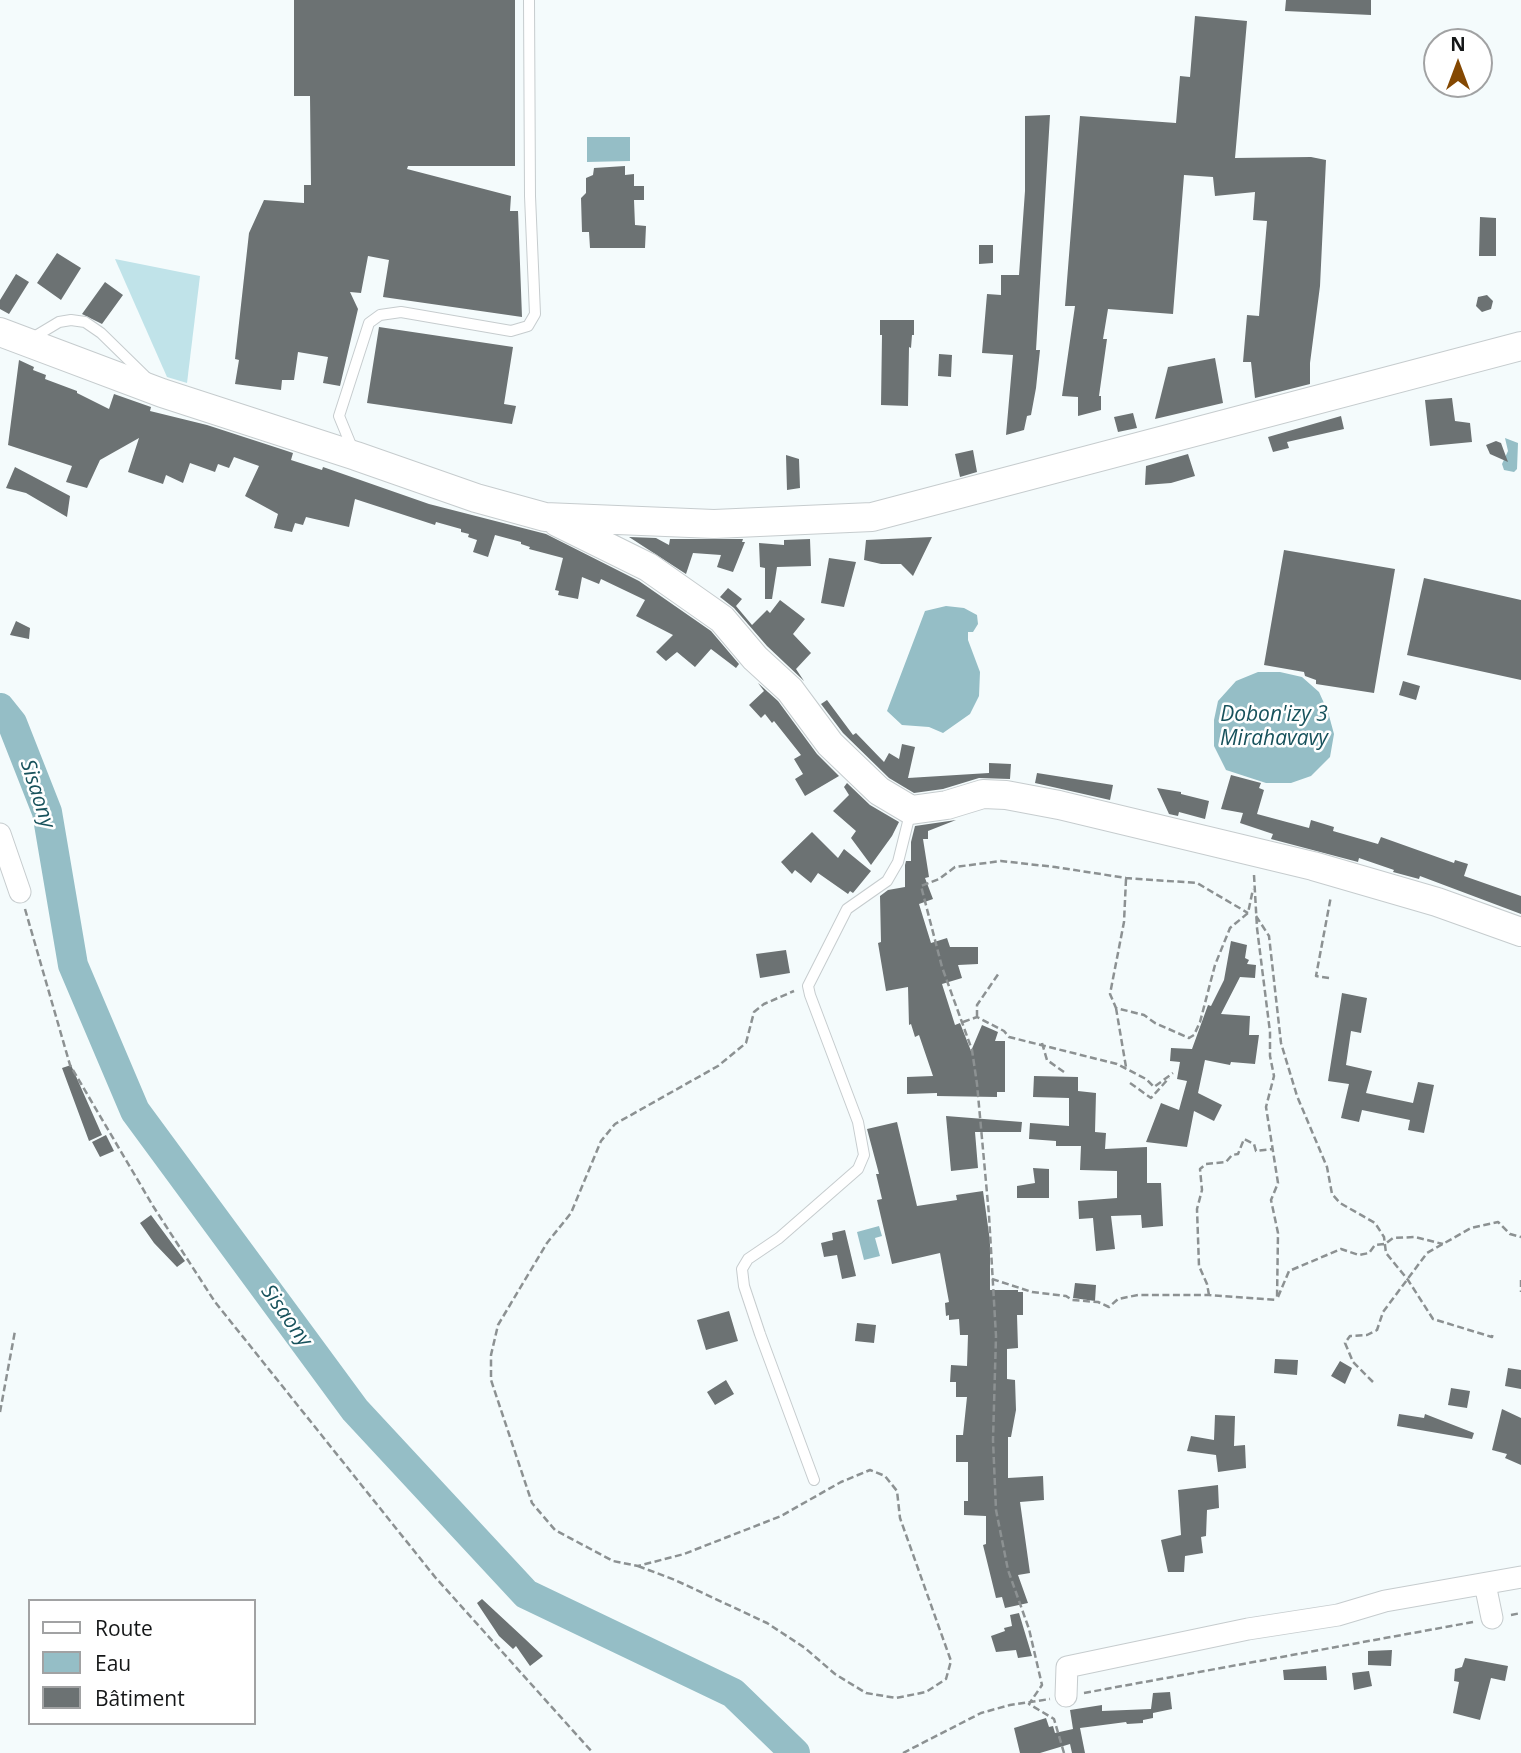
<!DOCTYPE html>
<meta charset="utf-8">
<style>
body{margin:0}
#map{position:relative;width:1521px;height:1753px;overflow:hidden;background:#f4fbfc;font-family:"Open Sans",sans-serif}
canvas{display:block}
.legend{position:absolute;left:28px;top:1599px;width:228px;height:126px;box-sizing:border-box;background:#fff;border:2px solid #a1a2a3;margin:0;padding:9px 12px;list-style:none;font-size:21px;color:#151718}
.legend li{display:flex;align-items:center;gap:14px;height:35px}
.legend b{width:35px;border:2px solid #a1a2a3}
.north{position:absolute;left:1423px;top:28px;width:70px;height:70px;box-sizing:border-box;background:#fff;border:2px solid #a1a2a3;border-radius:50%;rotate:0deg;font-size:19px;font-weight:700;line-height:28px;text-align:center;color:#151718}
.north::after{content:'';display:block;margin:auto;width:24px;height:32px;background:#844802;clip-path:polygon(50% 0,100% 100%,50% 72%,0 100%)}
</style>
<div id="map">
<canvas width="1521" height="1753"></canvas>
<ul class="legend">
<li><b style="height:9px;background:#fff"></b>Route</li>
<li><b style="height:19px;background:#95bec6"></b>Eau</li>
<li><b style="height:19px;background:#6c7273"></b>Bâtiment</li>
</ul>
<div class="north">N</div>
</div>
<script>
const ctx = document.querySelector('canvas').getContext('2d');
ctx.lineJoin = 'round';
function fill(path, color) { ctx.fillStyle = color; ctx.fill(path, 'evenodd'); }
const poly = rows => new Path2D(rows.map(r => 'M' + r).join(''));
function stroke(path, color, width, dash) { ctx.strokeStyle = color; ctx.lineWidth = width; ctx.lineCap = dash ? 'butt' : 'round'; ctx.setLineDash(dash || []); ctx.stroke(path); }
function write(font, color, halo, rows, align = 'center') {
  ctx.font = font + ' "Open Sans",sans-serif'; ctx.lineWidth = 5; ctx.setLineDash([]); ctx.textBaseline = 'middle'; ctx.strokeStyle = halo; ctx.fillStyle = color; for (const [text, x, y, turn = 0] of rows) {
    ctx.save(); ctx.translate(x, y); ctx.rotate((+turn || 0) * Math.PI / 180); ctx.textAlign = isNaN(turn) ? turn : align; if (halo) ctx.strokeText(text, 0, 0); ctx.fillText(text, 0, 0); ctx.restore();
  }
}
fill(poly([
 [115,259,200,276,187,383,167,377]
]), '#c0e3e9');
fill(poly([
 [587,137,630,137,630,161,587,162],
 [1505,438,1518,443,1517,469,1514,472,1504,470,1502,464,1508,451],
 [946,606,964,608,977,615,978,624,973,632,968,632,968,640,980,672,979,696,970,714,943,733,929,727,902,725,887,711,925,611],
 [1258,672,1280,672,1302,677,1319,692,1328,712,1334,734,1330,757,1311,776,1291,783,1266,783,1226,770,1214,746,1214,720,1218,701,1236,681],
 [879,1226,882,1236,875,1238,880,1256,864,1260,857,1232]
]), '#95bec6');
stroke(poly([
 [0,708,12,723,47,812,73,965,135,1111,355,1410,526,1594,733,1693,795,1753]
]), '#95bec6', 30);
fill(poly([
 [294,0,515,0,515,166,408,166,407,169,511,196,510,211,518,211,522,317,383,297,389,260,368,256,361,293,350,292,358,309,340,386,323,383,328,357,298,352,294,380,282,380,281,390,235,384,239,360,235,359,249,233,264,200,304,203,304,185,311,185,310,96,294,96],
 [1286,0,1371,0,1371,15,1285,11],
 [1195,16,1247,21,1235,158,1311,157,1326,160,1320,286,1310,363,1310,384,1255,398,1251,362,1243,362,1247,315,1259,316,1267,221,1253,220,1255,192,1215,196,1213,177,1184,175,1173,314,1108,309,1103,339,1107,339,1099,396,1101,396,1101,410,1078,416,1078,397,1062,396,1075,306,1065,306,1080,116,1176,123,1180,76,1190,77],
 [1050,115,1036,350,1040,350,1036,388,1031,415,1027,416,1024,430,1006,435,1013,355,982,353,987,294,1001,295,1001,275,1019,275,1025,191,1025,116],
 [625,166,625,175,634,174,634,186,644,186,644,200,634,200,635,225,646,226,645,248,590,248,589,232,582,232,581,198,586,193,586,178,593,175,594,168],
 [1480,217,1496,218,1496,256,1479,256],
 [979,245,993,245,993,263,979,264],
 [57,253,81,268,61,300,37,283],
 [16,274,29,282,9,314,0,309,0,300],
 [105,282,123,295,102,324,82,314],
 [1487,295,1493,301,1491,309,1482,312,1476,306,1478,297],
 [880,320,914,320,914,335,912,335,911,348,909,347,908,406,881,405,882,335,880,335],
 [379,327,513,347,504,404,516,406,512,424,367,403],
 [939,354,952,355,951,377,938,376],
 [1215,358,1223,403,1155,419,1168,367],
 [19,360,34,367,33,370,46,375,45,379,77,391,77,393,109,409,114,394,151,407,150,411,207,425,281,449,293,453,291,460,322,470,323,467,429,504,546,534,639,581,711,631,739,664,736,668,711,649,695,667,677,652,666,661,656,652,673,635,636,616,645,600,601,579,599,584,582,577,578,599,558,595,559,591,555,590,563,558,529,549,530,547,521,544,521,542,495,535,488,557,473,552,477,540,468,537,469,534,461,532,461,529,436,522,435,525,355,499,349,527,306,517,303,525,295,523,292,532,274,528,278,514,245,496,259,466,234,457,229,468,218,464,215,472,190,463,183,483,166,475,163,484,128,472,139,438,100,460,87,488,66,482,72,466,8,445],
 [1452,398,1455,421,1470,423,1472,442,1430,446,1425,400],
 [1133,413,1137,428,1118,432,1114,417],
 [1341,416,1344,429,1287,442,1289,448,1273,452,1268,437],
 [1496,441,1501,443,1508,462,1490,454,1486,445],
 [973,450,977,472,960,477,955,454],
 [1188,454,1195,476,1171,483,1145,485,1146,466],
 [786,455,799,459,800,488,787,490],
 [15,467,70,496,67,517,26,493,6,488],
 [629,537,656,538,669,545,670,539,743,539,742,542,745,542,733,572,717,567,721,555,693,553,686,574],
 [932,537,913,576,901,564,881,564,864,560,866,540],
 [810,539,811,566,777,567,772,599,765,599,765,568,760,567,759,543,784,545,784,540],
 [1284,550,1395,569,1374,693,1316,684,1316,680,1305,676,1304,672,1264,665],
 [829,558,856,562,844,607,821,603],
 [1424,578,1521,600,1521,680,1407,655],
 [728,588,742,599,736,606,752,625,767,610,770,613,780,600,805,619,793,634,811,653,796,669,804,681,767,646,734,608,720,597],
 [16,621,30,628,29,639,10,635],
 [1403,681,1420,686,1416,700,1399,695],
 [758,683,778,701,817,754,839,776,805,796,795,779,803,774,794,759,801,755,774,721,772,723,765,714,761,718,749,705,764,691],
 [827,700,853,735,856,733,884,762,889,753,899,759,902,744,915,747,908,778,989,773,989,763,1011,764,1010,779,979,778,943,789,914,793,889,778,843,733,821,704],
 [1037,773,1113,785,1110,800,1035,783],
 [1231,775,1261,783,1259,788,1264,790,1257,814,1309,828,1311,820,1334,827,1333,831,1378,844,1381,837,1454,863,1455,860,1468,864,1464,876,1521,896,1521,914,1420,876,1419,879,1393,872,1394,870,1359,858,1358,862,1271,839,1273,834,1240,823,1243,813,1221,809],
 [847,783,870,805,899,822,892,836,871,865,851,838,856,831,833,811,849,795,844,787],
 [1157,788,1181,792,1181,794,1209,801,1205,819,1179,812,1178,816,1169,814],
 [956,820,928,831,928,839,923,839,929,877,925,878,933,899,919,904,931,943,947,938,950,947,978,947,978,964,958,965,962,978,942,984,955,1025,960,1023,971,1051,982,1025,998,1032,995,1041,1005,1041,1005,1092,997,1092,997,1097,937,1096,937,1093,907,1094,907,1077,933,1076,919,1035,915,1037,911,1024,909,1025,908,987,886,991,878,943,881,942,880,896,888,890,905,887,905,865,906,861,911,861,911,842,915,826],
 [812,832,838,858,844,849,871,871,853,893,850,891,848,894,818,873,811,883,795,870,792,874,781,862],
 [1231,941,1247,945,1245,958,1249,960,1247,964,1256,965,1255,978,1240,977,1221,1014,1250,1016,1249,1035,1259,1035,1255,1064,1231,1062,1230,1065,1205,1060,1198,1093,1222,1105,1214,1121,1194,1111,1187,1147,1146,1142,1161,1103,1179,1110,1187,1081,1177,1079,1180,1062,1170,1061,1171,1048,1192,1049,1208,1005,1211,1006,1224,980],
 [786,950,790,973,760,978,756,954],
 [1342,993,1367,998,1361,1033,1351,1031,1346,1065,1372,1071,1366,1093,1413,1103,1418,1082,1434,1085,1424,1133,1408,1130,1410,1120,1362,1110,1359,1122,1341,1118,1349,1084,1328,1081],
 [71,1065,102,1135,89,1141,62,1068],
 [1034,1076,1078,1077,1078,1091,1096,1093,1095,1132,1106,1133,1105,1149,1147,1147,1147,1183,1161,1183,1163,1226,1142,1228,1141,1215,1111,1216,1115,1249,1096,1251,1093,1218,1079,1219,1078,1201,1117,1198,1117,1171,1080,1170,1081,1146,1056,1146,1056,1141,1029,1139,1030,1123,1069,1126,1069,1098,1033,1097],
 [946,1116,1022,1122,1021,1132,975,1132,978,1168,951,1171],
 [897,1122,917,1206,957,1200,956,1195,983,1191,990,1241,990,1290,1018,1290,1018,1292,1023,1292,1023,1315,1017,1315,1018,1348,1007,1349,1007,1379,1015,1380,1016,1410,1011,1437,1008,1437,1008,1478,1043,1476,1044,1500,1020,1502,1030,1573,1018,1575,1028,1603,1005,1608,1002,1597,996,1598,983,1545,986,1544,986,1516,964,1515,964,1501,968,1501,968,1462,956,1462,956,1435,963,1435,967,1397,956,1397,956,1382,950,1382,951,1365,967,1366,968,1335,960,1335,959,1319,949,1320,949,1315,946,1316,945,1303,949,1302,940,1253,892,1264,877,1200,882,1199,876,1174,879,1174,867,1129],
 [106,1135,114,1151,100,1157,92,1142],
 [1033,1168,1049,1169,1049,1198,1017,1198,1017,1186,1035,1183],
 [151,1215,185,1261,177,1267,154,1243,140,1223],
 [845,1230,856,1276,842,1279,837,1255,824,1257,821,1243,833,1240,832,1233],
 [1075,1283,1096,1285,1095,1301,1073,1298],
 [729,1311,738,1341,706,1350,697,1320],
 [857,1323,876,1325,874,1343,855,1341],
 [1275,1359,1298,1360,1297,1375,1274,1373],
 [1340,1361,1352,1368,1345,1384,1331,1376],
 [1508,1368,1521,1370,1521,1389,1505,1386],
 [726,1380,734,1394,715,1405,707,1392],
 [1451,1388,1470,1391,1467,1408,1448,1405],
 [1502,1409,1521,1418,1521,1465,1505,1458,1507,1454,1492,1450],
 [1399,1414,1424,1418,1425,1414,1474,1433,1472,1439,1397,1426],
 [1215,1415,1235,1416,1234,1446,1245,1445,1246,1468,1218,1472,1216,1455,1187,1451,1191,1436,1214,1440],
 [1218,1485,1219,1508,1207,1510,1206,1536,1201,1537,1203,1553,1185,1556,1184,1572,1168,1572,1161,1540,1181,1535,1178,1490],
 [482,1599,524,1638,543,1656,530,1666,516,1646,513,1649,499,1636,477,1603],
 [1019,1613,1032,1656,1018,1658,1016,1650,996,1652,991,1636,1005,1631,1004,1628,1012,1626,1010,1615],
 [1392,1650,1391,1666,1368,1665,1368,1651],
 [1465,1658,1508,1666,1505,1681,1491,1678,1480,1720,1453,1713,1459,1682,1454,1681,1455,1669,1462,1667],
 [1326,1666,1327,1680,1284,1680,1283,1670],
 [1369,1671,1372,1686,1354,1690,1352,1673],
 [1170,1692,1172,1709,1153,1713,1153,1718,1143,1720,1143,1723,1127,1724,1126,1722,1080,1728,1085,1753,1072,1753,1070,1744,1040,1753,1020,1753,1014,1728,1046,1718,1049,1727,1053,1726,1055,1733,1073,1729,1070,1710,1102,1705,1102,1711,1151,1709,1153,1693]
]), '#6c7273');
const lane = poly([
 [29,340,59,322,71,320,85,322,101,333,147,378],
 [353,450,339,416,369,323,380,315,401,312,511,331,528,326,535,314,530,196,529,0],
 [814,1480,760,1334,744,1286,742,1269,748,1259,779,1238,858,1169,864,1155,858,1122,810,995,808,986,847,909,887,881,898,862,911,810]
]);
const street = poly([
 [0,834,20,892],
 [1485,1584,1492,1618],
 [1066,1696,1067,1667,1248,1629,1338,1615,1385,1601,1521,1577]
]);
const secondary = poly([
 [0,332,162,393,356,456,476,498,545,517,714,524,872,517,1521,346],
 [557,522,648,567,722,619,755,658,790,690,830,744,879,791,911,810,947,805,983,794,1006,795,1059,805,1313,866,1437,902,1521,932]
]);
stroke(lane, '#c6ccce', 12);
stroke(street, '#c6ccce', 23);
stroke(secondary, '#c6ccce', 30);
stroke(poly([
 [1254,875,1257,928,1270,1032,1270,1056,1274,1076,1266,1107,1278,1183,1271,1200,1278,1233,1277,1300],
 [1126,879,1124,922,1110,994,1116,1008,1144,1015,1155,1023,1189,1038,1194,1035,1200,1022,1215,965,1230,928,1248,913,1253,889],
 [25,909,70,1065,153,1206,215,1302,435,1577,593,1753],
 [1256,916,1269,936,1281,1043,1297,1096,1327,1167,1332,1194,1340,1203,1375,1223,1384,1237,1386,1253,1408,1280,1433,1319,1492,1337,1493,1332],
 [1329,978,1316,976,1331,896],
 [1116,1008,1126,1067],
 [977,1017,977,1005,999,973],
 [963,1022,977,1017,1004,1031,1009,1037,1117,1064,1146,1079,1154,1087,1173,1073],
 [1042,1043,1047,1060,1064,1072],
 [1130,1083,1151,1098,1169,1078],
 [992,1279,1032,1292,1066,1296,1072,1300,1098,1302,1109,1307,1118,1299,1138,1295,1209,1295,1277,1300],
 [1521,1280,1521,1292],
 [1209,1295,1207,1284,1199,1266,1197,1209,1202,1190,1200,1169,1206,1164,1226,1162,1232,1155,1238,1154,1244,1139,1254,1144,1256,1151,1273,1149],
 [1278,1297,1289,1271,1341,1249,1359,1255,1369,1253,1375,1245,1385,1244,1393,1238,1415,1237,1443,1244],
 [1373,1382,1353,1362,1345,1343,1350,1336,1367,1335,1377,1330,1383,1312,1427,1253,1471,1228,1498,1222,1510,1234,1521,1237],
 [0,1412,15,1331],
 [638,1566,675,1580,767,1623,805,1648,835,1674,866,1693,896,1698,926,1692,946,1679,951,1661,900,1518,897,1491,885,1476,870,1470,841,1482,781,1516,684,1554,638,1566,613,1561,555,1530,532,1503,491,1380,491,1355,498,1325,547,1243,571,1213,601,1141,615,1124,718,1066,746,1043,754,1012,764,1004,794,991],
 [1511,1615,1521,1613],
 [1084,1693,1473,1622],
 [903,1753,981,1713,1010,1705,1050,1699],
 [1064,1753,1054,1719,1029,1704,1042,1685,1029,1629,1008,1570,996,1510,993,1440,996,1336,989,1215,977,1084,972,1050,942,967,921,886,939,879,955,867,1001,861,1055,867,1126,878,1197,883,1248,913]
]), '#8c9192', 2.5, [7, 3.5]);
stroke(lane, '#fff', 10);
stroke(street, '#fff', 21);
stroke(secondary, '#fff', 28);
write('italic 21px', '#18525c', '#fff', [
 ["Dobon'izy 3",1274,715],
 ["Mirahavavy",1274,739],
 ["Sisaony",37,794,72],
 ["Sisaony",286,1316,54]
]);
</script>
